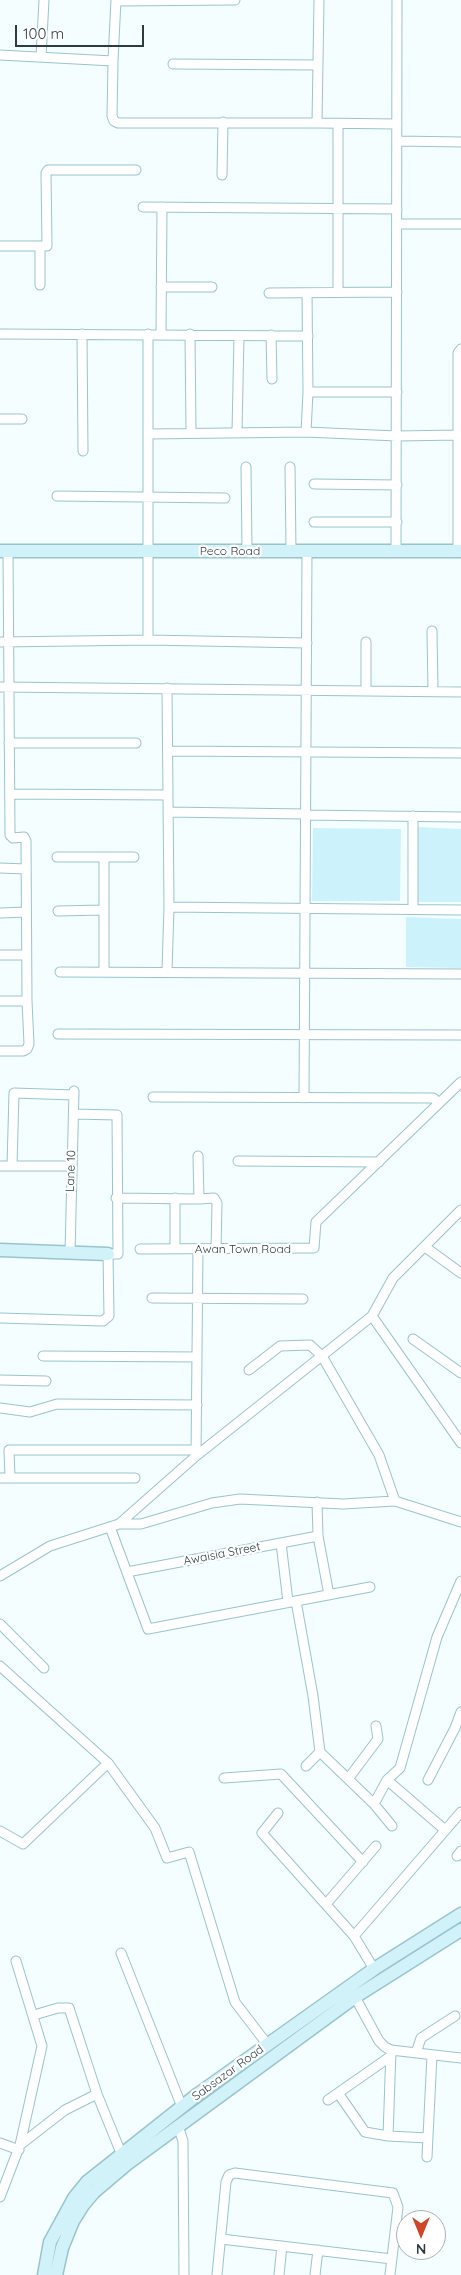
<!DOCTYPE html>
<style>
body{margin:0}
#map{position:relative;width:461px;height:2275px;overflow:hidden;background:#f4fdff;font-family:Quicksand,sans-serif}
canvas{display:block}
.north{position:absolute;left:396px;top:2210px;width:50px;height:50px;box-sizing:border-box;background:#fff;border:1px solid #aab1b3;border-radius:50%;rotate:180deg;font-size:14px;font-weight:700;line-height:20px;text-align:center;color:#2b3d41}
.north::after{content:'';display:block;margin:auto;width:18px;height:22px;background:#cf4528;clip-path:polygon(50% 0,100% 100%,50% 72%,0 100%)}
.scale{position:absolute;left:15px;top:25px;width:129px;height:22px;box-sizing:border-box;border:2px solid #2b3d41;border-top:0;padding-left:6px;font-size:15px;line-height:18px;white-space:nowrap;color:#2b3d41;-webkit-text-stroke:4px #fff;paint-order:stroke}
</style>
<div id="map">
<canvas width="461" height="2275"></canvas>
<div class="north">N</div>
<div class="scale">100 m</div>
</div>
<script>
const ctx = document.querySelector('canvas').getContext('2d');
ctx.lineJoin = 'round';
function fill(path, color) { ctx.fillStyle = color; ctx.fill(path, 'evenodd'); }
const poly = rows => new Path2D(rows.map(r => 'M' + r).join(''));
function stroke(path, color, width, dash) { ctx.strokeStyle = color; ctx.lineWidth = width; ctx.lineCap = dash ? 'butt' : 'round'; ctx.setLineDash(dash || []); ctx.stroke(path); }
function write(font, color, halo, rows, align = 'center') {
  ctx.font = font + ' Quicksand,sans-serif'; ctx.lineWidth = 4.5; ctx.setLineDash([]); ctx.textBaseline = 'middle'; ctx.strokeStyle = halo; ctx.fillStyle = color; for (const [text, x, y, turn = 0] of rows) {
    ctx.save(); ctx.translate(x, y); ctx.rotate((+turn || 0) * Math.PI / 180); ctx.textAlign = isNaN(turn) ? turn : align; if (halo) ctx.strokeText(text, 0, 0); ctx.fillText(text, 0, 0); ctx.restore();
  }
}
fill(poly([
 [417,827,461,829,461,902,416,902],
 [313,828,401,829,400,901,312,901],
 [406,917,461,919,461,968,406,967]
]), '#ccf3fc');
const street = poly([
 [116,0,113,61,112,116,114,121,118,123,317,123,319,0],
 [116,1,235,0],
 [0,55,113,61],
 [41,57,44,0],
 [173,64,318,65],
 [317,123,397,124],
 [338,124,338,292],
 [397,141,461,142],
 [222,175,223,122],
 [143,207,397,209],
 [397,224,461,224],
 [0,246,47,246,46,173,48,170,136,170],
 [40,285,40,246],
 [161,287,212,287],
 [269,293,397,292],
 [0,334,308,336],
 [82,334,83,451],
 [148,334,148,640],
 [161,334,162,207],
 [190,334,191,433],
 [271,335,272,379],
 [308,392,397,392],
 [0,419,22,419],
 [237,432,239,336],
 [306,432,308,392,307,293],
 [149,434,306,432,397,436,458,435],
 [246,467,247,551],
 [290,467,291,551],
 [314,484,397,485],
 [57,496,225,498],
 [314,522,397,522],
 [396,551,397,0],
 [458,551,458,353,461,349],
 [432,631,433,691],
 [0,642,148,640,307,643],
 [366,642,366,690],
 [0,687,461,692],
 [9,743,136,743],
 [168,751,461,753],
 [10,794,168,795],
 [168,812,305,814],
 [305,815,461,817],
 [413,816,413,909],
 [57,857,134,857],
 [104,857,104,972],
 [0,868,26,869],
 [169,907,461,910],
 [58,911,103,910],
 [0,913,26,912],
 [0,955,26,955],
 [167,971,169,907,167,688],
 [60,972,461,974],
 [0,1001,27,1001],
 [58,1034,461,1035],
 [0,1051,23,1051,27,1049,29,1044,27,1001,26,841,24,837,13,838,10,835,8,551],
 [153,1097,433,1098,439,1103],
 [304,1098,307,551],
 [198,1156,199,1199,214,1198,217,1203,216,1249],
 [238,1161,379,1162],
 [0,1166,71,1166],
 [12,1166,14,1093,74,1095],
 [116,1198,199,1199],
 [425,1247,461,1273],
 [140,1249,314,1248,316,1222,461,1082],
 [175,1249,175,1198],
 [70,1253,74,1091],
 [152,1298,303,1299],
 [372,1316,461,1443],
 [0,1318,103,1321,109,1316,108,1254,118,1254,117,1115,74,1114],
 [413,1339,461,1373],
 [43,1356,197,1357],
 [249,1370,280,1346,310,1345,322,1356,379,1455,395,1501],
 [0,1380,46,1381],
 [0,1408,30,1412,57,1404,197,1405],
 [196,1456,198,1249],
 [0,1478,135,1478],
 [10,1478,9,1450,196,1450],
 [317,1502,318,1536,329,1595],
 [119,1524,141,1524,212,1503,240,1499,343,1504,395,1501,461,1522],
 [110,1527,148,1629,370,1587],
 [281,1543,288,1602],
 [127,1572,318,1536],
 [0,1576,50,1546,119,1524,196,1456,372,1316,393,1278,461,1210],
 [296,1601,313,1696,320,1752,374,1804,392,1826],
 [0,1624,44,1668],
 [0,1666,108,1763,155,1828,167,1858,189,1852,235,2002,267,2044],
 [306,1766,320,1752],
 [224,1778,281,1774,363,1862],
 [348,1779,378,1739,376,1726],
 [387,1780,445,1830],
 [428,1780,455,1728,461,1712],
 [374,1804,387,1780,400,1768,437,1637,461,1581],
 [278,1813,262,1833,354,1936,374,1969],
 [0,1831,23,1844,108,1763],
 [457,1856,461,1851],
 [326,1904,376,1846],
 [354,1936,461,1812],
 [121,1953,182,2107],
 [16,1961,42,2046,20,2145],
 [355,1997,379,2041,385,2047,391,2050,461,2058],
 [34,2015,58,2008,69,2008,97,2094,121,2153],
 [416,2053,421,2038,455,2016],
 [338,2093,365,2132,388,2136,428,2138],
 [328,2100,391,2056],
 [178,2126,183,2141,184,2275],
 [388,2136,391,2050],
 [0,2143,19,2150],
 [427,2157,432,2055],
 [0,2197,20,2145,65,2110,97,2094],
 [221,2239,392,2259],
 [217,2275,226,2182,229,2175,235,2173,393,2193,398,2207,390,2275],
 [279,2275,282,2246],
 [315,2275,318,2250]
]);
const secondary = poly([
 [0,551,461,551],
 [0,1250,108,1254],
 [44,2275,50,2242,74,2198,87,2182,198,2094,374,1969,461,1914],
 [56,2275,62,2248,73,2221,83,2205,94,2192,127,2164,355,1997,461,1930]
]);
stroke(street, '#99c4ce', 11);
stroke(secondary, '#99c4ce', 15);
stroke(street, '#fff', 9);
stroke(secondary, '#d2f2fa', 12);
write('12px', '#2b3d41', '#fff', [
 ["Peco Road",230,551],
 ["Lane 10",71,1171,-88],
 ["Awan Town Road",243,1249],
 ["Awaisia Street",222,1554,-11],
 ["Sabsazar Road",228,2073,-36]
]);
</script>
